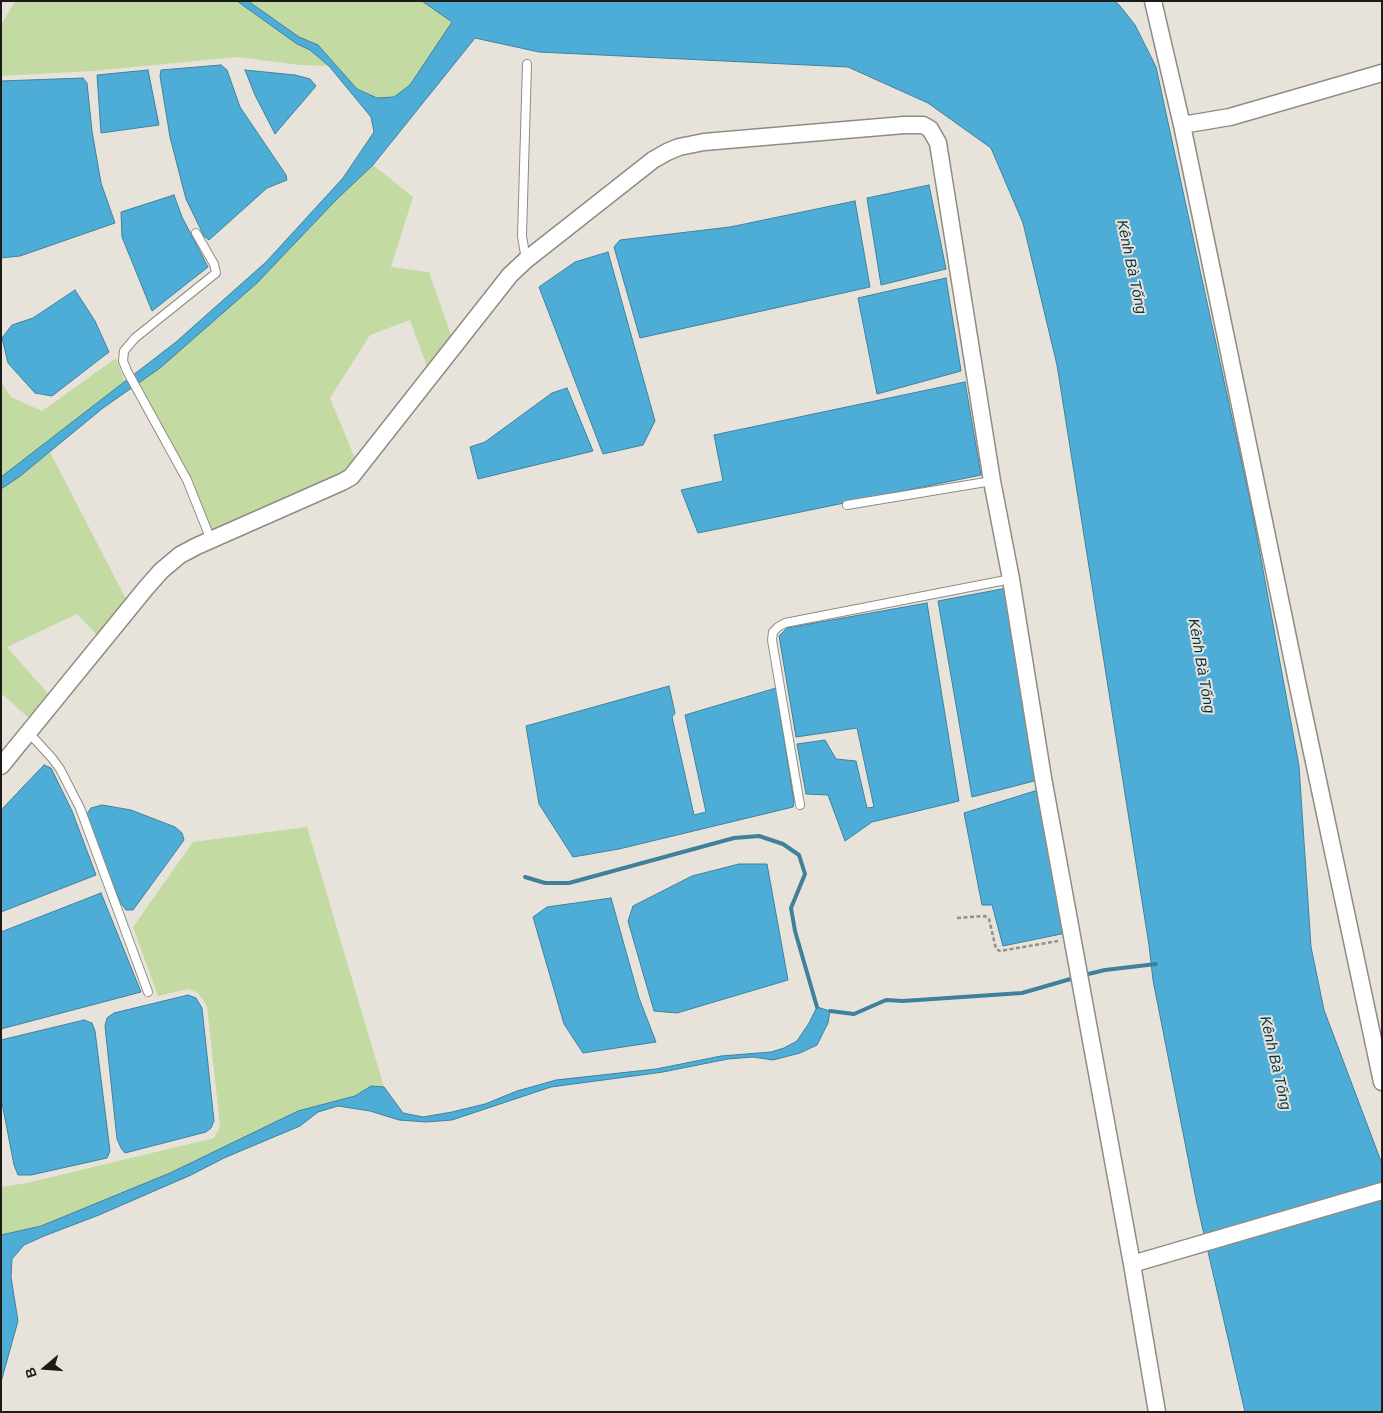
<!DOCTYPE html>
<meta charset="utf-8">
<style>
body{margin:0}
#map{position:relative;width:1383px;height:1413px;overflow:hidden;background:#e8e3da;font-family:Arial,sans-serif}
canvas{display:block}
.frame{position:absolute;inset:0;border:2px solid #1c1b17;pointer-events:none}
.north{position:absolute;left:20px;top:1343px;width:50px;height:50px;-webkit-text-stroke:4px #e8e3da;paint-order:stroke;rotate:252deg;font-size:14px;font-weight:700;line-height:20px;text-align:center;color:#1c1b17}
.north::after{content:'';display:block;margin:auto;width:18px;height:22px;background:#1c1b17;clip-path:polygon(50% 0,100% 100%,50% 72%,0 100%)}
</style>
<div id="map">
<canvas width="1383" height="1413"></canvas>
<div class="frame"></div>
<div class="north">B</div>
</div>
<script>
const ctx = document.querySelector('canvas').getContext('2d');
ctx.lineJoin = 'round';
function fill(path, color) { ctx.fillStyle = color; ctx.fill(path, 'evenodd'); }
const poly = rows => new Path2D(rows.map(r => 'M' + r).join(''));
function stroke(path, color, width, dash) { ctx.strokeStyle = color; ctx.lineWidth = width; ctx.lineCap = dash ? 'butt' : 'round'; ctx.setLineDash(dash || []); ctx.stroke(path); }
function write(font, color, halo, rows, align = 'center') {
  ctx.font = font + ' Arial,sans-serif'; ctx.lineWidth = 4; ctx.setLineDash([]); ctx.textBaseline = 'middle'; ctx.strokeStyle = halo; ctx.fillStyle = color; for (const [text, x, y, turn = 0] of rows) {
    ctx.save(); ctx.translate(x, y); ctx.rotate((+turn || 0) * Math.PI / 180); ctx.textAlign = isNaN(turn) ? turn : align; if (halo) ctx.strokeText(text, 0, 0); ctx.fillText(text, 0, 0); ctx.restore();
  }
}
fill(poly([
 [15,1,237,1,297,44,310,50,329,66,300,65,237,57,93,71,1,76,1,25],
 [248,1,422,1,452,22,410,85,394,97,377,98,357,89,318,45,299,37],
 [373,165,413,197,391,267,429,272,453,341,429,372,410,320,370,335,330,398,357,463,347,472,213,534,190,477,139,383,160,368,257,283,336,200],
 [116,358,125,382,1,477,1,382,11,397,42,411],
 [50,452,127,601,99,637,77,614,7,647,51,697,32,721,1,693,1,489],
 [307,827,384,1087,371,1086,355,1096,298,1111,170,1173,41,1226,1,1235,1,1187,27,1183,214,1138,220,1127,207,1006,198,993,188,989,158,996,133,927,193,842]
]), '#c4daa3');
const water = poly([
 [237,1,248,1,299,37,318,45,357,89,377,98,394,97,410,85,452,22,422,1,1115,1,1120,6,1135,25,1156,67,1252,510,1299,766,1311,947,1324,1010,1382,1164,1382,1412,1245,1412,1197,1204,1153,980,1149,945,1057,365,1023,223,991,148,928,103,848,67,539,52,475,38,373,165,336,200,257,283,160,368,103,408,19,477,1,489,1,477,176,342,266,262,343,178,374,132,371,117,329,66,310,50,297,44,237,1],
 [221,65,227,70,240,107,286,175,287,180,267,188,209,240,204,236,186,199,170,137,160,76,161,70,221,65],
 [148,70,159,125,101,133,97,75,148,70],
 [245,70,295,75,310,79,316,86,275,134,255,95,245,70],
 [83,78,87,83,92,131,101,183,115,223,20,256,1,258,1,81,83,78],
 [929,185,946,269,881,285,867,198,929,185],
 [174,195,182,217,208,267,152,311,122,237,121,212,174,195],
 [855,201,870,287,640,338,614,247,620,240,730,227,855,201],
 [608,252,655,421,643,445,603,454,539,287,575,262,608,252],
 [946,278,961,371,877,394,858,298,946,278],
 [75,290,95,321,109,352,52,396,35,393,8,363,2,338,12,325,33,318,75,290],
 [965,382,981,475,698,533,681,490,723,481,714,435,965,382],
 [567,388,593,451,478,479,470,447,485,442,552,393,567,388],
 [1007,588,1038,780,972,797,938,601,1007,588],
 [927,603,959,801,872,822,845,841,828,795,806,794,797,744,825,740,836,759,856,761,867,808,874,807,857,728,796,737,779,636,787,628,927,603],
 [669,686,675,713,672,717,694,815,706,812,685,715,776,688,794,802,793,807,619,849,573,857,539,804,526,726,669,686],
 [44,765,51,768,72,811,96,875,1,912,1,810,44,765],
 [1038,790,1066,933,1003,946,992,905,982,905,964,813,1038,790],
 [102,805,131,810,175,827,182,833,184,840,133,910,126,910,120,902,89,823,87,814,91,808,102,805],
 [739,864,767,864,788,980,677,1013,654,1011,628,921,633,906,692,876,739,864],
 [101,893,141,992,1,1029,1,932,101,893],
 [611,898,639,998,656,1042,583,1053,564,1024,533,917,547,907,611,898],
 [188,995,196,998,202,1008,214,1121,211,1128,206,1132,125,1153,121,1148,117,1139,105,1026,107,1018,114,1013,188,995],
 [817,1007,830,1011,828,1023,817,1045,800,1053,773,1060,753,1057,728,1059,663,1072,551,1087,452,1120,426,1122,399,1120,370,1111,338,1106,318,1112,300,1126,224,1158,191,1175,99,1215,44,1236,24,1245,12,1259,11,1277,18,1321,1,1382,1,1235,41,1226,170,1173,298,1111,355,1096,371,1086,384,1087,403,1113,423,1117,452,1112,485,1104,517,1091,556,1080,656,1069,721,1056,771,1052,784,1048,797,1041,809,1023,817,1007],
 [84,1020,92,1023,95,1031,110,1151,107,1158,31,1175,18,1175,14,1165,1,1098,1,1040,84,1020]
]);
fill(water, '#4eadd7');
stroke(water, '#3f819d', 1);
stroke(poly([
 [525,877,545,883,569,883,734,838,759,836,783,844,799,855,805,874,791,908,795,931,817,1007],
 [1084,975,1105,970,1156,964],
 [830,1011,854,1014,886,1000,903,1001,1022,993,1074,978]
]), '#3f819d', 4);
const lane = poly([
 [196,233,214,264,216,273,135,338,124,351,123,361,127,371,187,480,211,540],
 [526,260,522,236,527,64],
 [847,505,992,481],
 [29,733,52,758,60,769,80,808,148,992],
 [800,805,772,640,773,632,778,627,785,623,1011,579]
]);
const street = poly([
 [1153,1,1182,125,1299,691,1382,1082],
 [1182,125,1230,117,1382,73],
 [1,766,146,588,161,571,180,555,197,546,342,482,351,477,510,275,526,260,653,160,667,152,679,147,704,142,904,125,923,125,930,129,938,143,992,481,1011,579,1043,778,1132,1264,1157,1412],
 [1132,1264,1382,1191]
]);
stroke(lane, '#908c83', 10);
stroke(street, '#908c83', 19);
stroke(poly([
 [957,918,985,916,989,919,996,949,1000,951,1058,941]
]), '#928f88', 2.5, [4, 2.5]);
stroke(lane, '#fff', 8);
stroke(street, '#fff', 16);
write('italic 15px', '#0a3547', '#e8e3da', [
 ["Kênh Bà Tống",1131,267,78],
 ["Kênh Bà Tống",1201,666,80],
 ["Kênh Bà Tống",1275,1063,77]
]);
</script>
